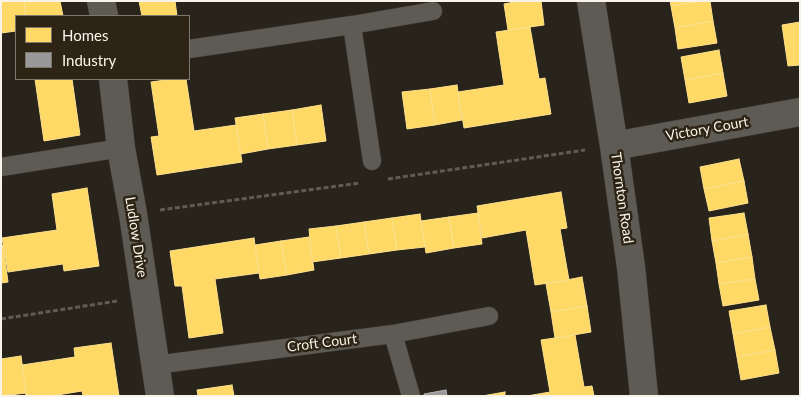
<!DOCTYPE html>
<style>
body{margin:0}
#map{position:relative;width:801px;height:397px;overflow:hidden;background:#28231b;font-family:Lato,sans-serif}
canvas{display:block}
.frame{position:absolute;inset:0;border:2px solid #f9f3e9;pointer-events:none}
.legend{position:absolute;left:15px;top:15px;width:175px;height:65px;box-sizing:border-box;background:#2d2416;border:1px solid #7f776a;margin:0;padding:6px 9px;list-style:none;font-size:15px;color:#f9f3e9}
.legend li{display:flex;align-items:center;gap:10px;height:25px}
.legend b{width:25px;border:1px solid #7f776a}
</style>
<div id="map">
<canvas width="801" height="397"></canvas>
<div class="frame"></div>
<ul class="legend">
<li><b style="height:14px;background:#ffd966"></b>Homes</li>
<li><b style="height:14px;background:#999"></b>Industry</li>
</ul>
</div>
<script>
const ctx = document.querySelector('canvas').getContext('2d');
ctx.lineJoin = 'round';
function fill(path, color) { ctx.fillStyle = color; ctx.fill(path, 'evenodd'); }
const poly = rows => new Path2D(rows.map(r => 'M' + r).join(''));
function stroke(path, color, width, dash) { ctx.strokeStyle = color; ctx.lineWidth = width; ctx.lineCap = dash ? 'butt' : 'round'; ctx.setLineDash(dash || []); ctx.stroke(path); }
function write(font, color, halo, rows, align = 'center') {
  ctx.font = font + ' Lato,sans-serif'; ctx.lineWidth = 5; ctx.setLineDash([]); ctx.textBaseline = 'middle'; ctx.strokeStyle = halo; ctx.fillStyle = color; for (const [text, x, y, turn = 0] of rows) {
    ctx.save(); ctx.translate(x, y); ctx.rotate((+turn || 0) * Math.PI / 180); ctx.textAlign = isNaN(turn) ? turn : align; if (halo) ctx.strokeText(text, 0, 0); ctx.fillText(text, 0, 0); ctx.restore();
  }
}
const homes = poly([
 [1,1,24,1,26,16,16,16,16,31,1,33,1,1],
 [24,1,60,1,63,16,26,16,24,1],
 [139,1,175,1,177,16,142,16,139,1],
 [519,1,541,1,544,25,508,30,504,4,519,1],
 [670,1,699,1,671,6,670,1],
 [699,1,710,1,713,21,675,28,671,6,699,1],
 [713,21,717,43,678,49,675,28,713,21],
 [800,22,800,65,788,66,782,25,800,22],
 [530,27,539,79,545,78,551,114,464,128,458,92,504,85,496,32,530,27],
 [719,50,723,73,685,80,681,57,719,50],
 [723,73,727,96,689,103,685,80,723,73],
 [35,79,72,79,80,135,44,141,35,79],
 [173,79,186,79,194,131,236,125,242,162,157,175,151,137,159,136,151,82,173,79],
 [457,85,462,120,435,125,430,89,457,85],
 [430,89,435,125,407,129,402,92,430,89],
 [321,105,326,141,297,145,292,110,321,105],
 [292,110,297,145,268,149,263,114,292,110],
 [263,114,268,149,241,154,235,118,263,114],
 [739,159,744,181,704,189,700,167,739,159],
 [744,181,748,203,709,211,704,189,744,181],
 [87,188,99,266,64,271,63,264,8,272,2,238,57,230,52,194,87,188],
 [561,192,567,228,560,229,569,280,535,285,526,230,482,238,477,206,561,192],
 [478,213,482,244,454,248,449,217,478,213],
 [744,213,748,234,712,241,709,218,744,213],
 [420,214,425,247,397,250,392,218,420,214],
 [449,217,454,248,426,253,421,221,449,217],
 [392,218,397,250,369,254,364,222,392,218],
 [364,222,369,254,341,258,336,226,364,222],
 [336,226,341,258,312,262,309,229,336,226],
 [748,234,752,257,716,263,712,241,748,234],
 [309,237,314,270,287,275,281,241,309,237],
 [254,238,259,273,215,279,223,333,189,338,182,286,175,286,170,251,254,238],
 [281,241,287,275,260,279,255,245,281,241],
 [3,245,8,282,1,283,1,246,3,245],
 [752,257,755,279,719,284,716,263,752,257],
 [582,277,587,306,551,312,546,284,582,277],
 [755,279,759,300,723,306,719,284,755,279],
 [766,305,770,327,733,334,729,311,766,305],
 [587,306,591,332,555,338,551,312,587,306],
 [770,327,775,350,737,357,733,334,770,327],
 [575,335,584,387,592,386,594,396,527,396,550,392,541,340,575,335],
 [111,343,119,396,83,396,82,391,51,396,26,396,22,365,75,357,74,348,111,343],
 [775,350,779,373,741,380,737,357,775,350],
 [21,356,26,393,1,396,1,359,21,356],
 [232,385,234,396,198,396,197,390,232,385],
 [505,392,505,396,482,396,505,392]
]);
fill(homes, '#ffd966');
stroke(homes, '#fde18d', 1);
const industry = poly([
 [446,390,447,396,424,396,424,394,446,390]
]);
fill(industry, '#999');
stroke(industry, '#b6b4b1', 1);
const service = poly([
 [352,25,433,11],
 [189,49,352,25,372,161],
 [1,167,121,148],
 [393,334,411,396],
 [155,365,393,334,489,316]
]);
const minor = poly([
 [101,1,104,16],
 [591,1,614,146,631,267,644,396],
 [113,79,121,148,133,214,160,396],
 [614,146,800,112]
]);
stroke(service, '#433e38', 19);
stroke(minor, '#433e38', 29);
stroke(poly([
 [388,179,585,150],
 [160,210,360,183],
 [1,319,117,301]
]), '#5f5b56', 3, [5, 2.5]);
stroke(service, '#5e5b55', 18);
stroke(minor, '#5e5b55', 28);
write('14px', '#f9f3e9', '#2d2416', [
 ["Victory Court",707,129,-10],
 ["Thornton Road",622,198,82],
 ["Ludlow Drive",136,237,81],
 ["Croft Court",322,343,-7]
]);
</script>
